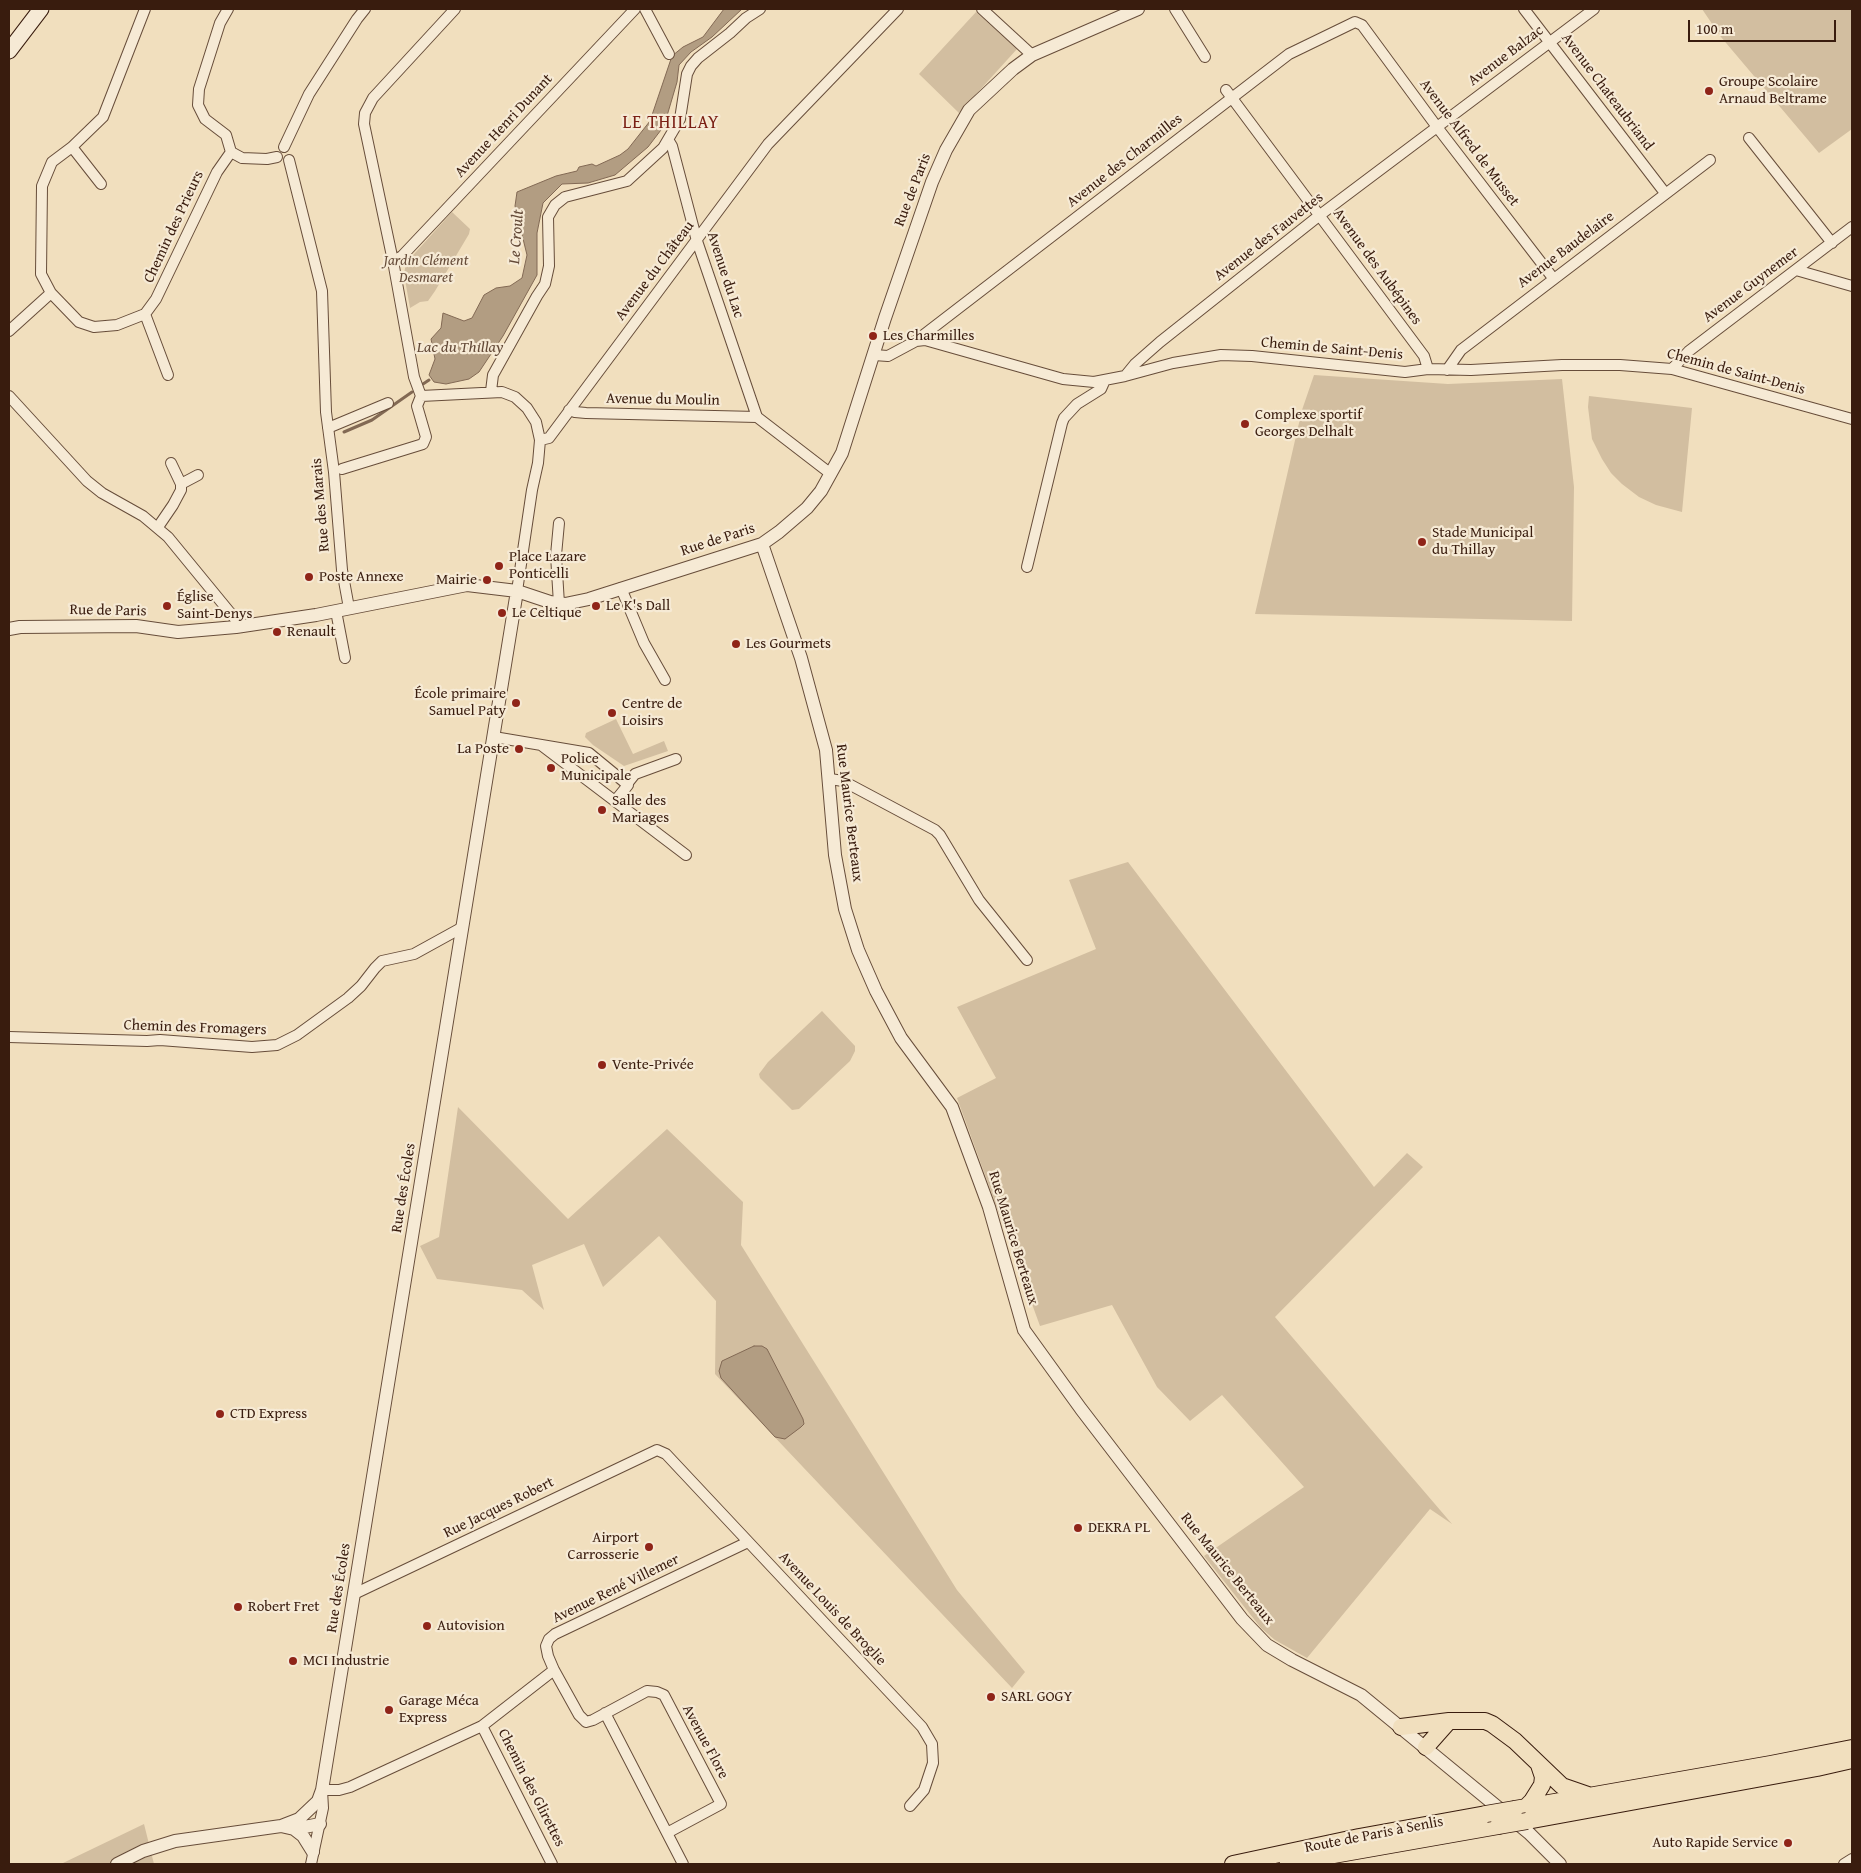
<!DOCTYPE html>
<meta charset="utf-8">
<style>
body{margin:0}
#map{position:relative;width:1861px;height:1873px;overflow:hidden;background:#f1dfbe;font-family:"Gentium Book Plus",serif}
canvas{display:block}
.frame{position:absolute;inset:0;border:10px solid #391c0e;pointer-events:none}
.scale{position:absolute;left:1688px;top:20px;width:148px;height:22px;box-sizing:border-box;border:2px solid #391c0e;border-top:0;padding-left:6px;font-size:15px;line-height:18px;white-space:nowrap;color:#391c0e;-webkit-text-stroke:4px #f6ead5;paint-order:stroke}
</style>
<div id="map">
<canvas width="1861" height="1873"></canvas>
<div class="frame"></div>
<div class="scale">100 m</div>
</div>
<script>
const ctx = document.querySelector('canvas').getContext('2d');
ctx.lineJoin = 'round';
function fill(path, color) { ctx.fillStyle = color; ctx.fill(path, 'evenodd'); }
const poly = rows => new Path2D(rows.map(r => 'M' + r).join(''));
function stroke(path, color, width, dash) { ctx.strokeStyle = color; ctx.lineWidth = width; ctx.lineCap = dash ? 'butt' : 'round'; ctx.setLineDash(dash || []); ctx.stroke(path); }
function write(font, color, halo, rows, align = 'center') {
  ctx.font = font + ' "Gentium Book Plus",serif'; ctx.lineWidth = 4.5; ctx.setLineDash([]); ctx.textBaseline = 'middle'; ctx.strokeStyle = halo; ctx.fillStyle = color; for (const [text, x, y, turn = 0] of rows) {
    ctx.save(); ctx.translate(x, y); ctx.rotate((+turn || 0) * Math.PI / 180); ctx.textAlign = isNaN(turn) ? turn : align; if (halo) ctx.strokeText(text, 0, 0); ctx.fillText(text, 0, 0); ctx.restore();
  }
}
fill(poly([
 [1702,9,1852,9,1852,129,1819,153,1721,37],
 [976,12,1017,49,959,113,919,74],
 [452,212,470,229,469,234,435,291,428,301,420,302,410,308,404,274,406,263],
 [1314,375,1448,384,1562,379,1574,487,1572,621,1255,614,1302,410],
 [1589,396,1692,408,1682,512,1656,505,1639,497,1622,484,1611,473,1602,459,1592,439,1588,407],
 [616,719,633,754,664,741,668,751,624,766,593,745,585,737,586,733],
 [1128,862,1374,1187,1407,1153,1423,1167,1275,1317,1452,1524,1430,1509,1307,1658,1275,1640,1261,1628,1204,1556,1304,1487,1222,1395,1190,1421,1157,1387,1112,1305,1040,1326,957,1098,996,1078,957,1007,1096,949,1069,880],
 [822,1011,855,1046,855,1051,850,1061,799,1109,792,1110,760,1078,759,1074,768,1062],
 [458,1107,568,1219,667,1129,743,1202,741,1245,957,1590,1025,1672,1012,1688,715,1374,716,1301,659,1236,603,1287,584,1244,532,1265,544,1310,522,1290,437,1279,420,1246,439,1237],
 [144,1824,154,1864,59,1864,63,1863]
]), '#d2bea0');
const water = poly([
 [724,9,742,9,712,37,691,52,679,65,677,82,664,126,648,147,615,175,588,183,562,184,543,203,537,233,537,275,503,336,479,372,469,379,446,384,434,382,429,375,435,359,431,339,441,328,443,313,464,321,472,318,484,295,496,288,510,286,522,278,527,255,515,206,517,192,556,176,577,171,579,167,592,164,596,166,620,155,628,149,650,121,672,56,683,47,703,37,724,9],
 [754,1346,762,1346,767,1349,803,1419,804,1424,801,1427,785,1439,775,1437,721,1378,719,1371,722,1361,754,1346]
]);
fill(water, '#b29d82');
stroke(water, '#826954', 1);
stroke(poly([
 [423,384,429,380],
 [344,432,372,420,412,392]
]), '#826954', 3);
const minor = poly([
 [145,9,103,117,72,147,52,162,42,186,41,274,51,293,79,322,94,327,117,325,145,314,156,299,217,172,231,152,226,135,205,119,198,105,199,89,220,23,228,9],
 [455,9,373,98,365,113,364,124,393,261,414,377,421,396,502,392,515,397,527,408,536,422,540,440,538,463,532,490,517,591],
 [645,9,669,54],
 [982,9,1032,55],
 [1175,9,1205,57],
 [1524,9,1665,193],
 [1226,90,1424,356,1428,369],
 [1749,138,1832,243],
 [669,141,672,146,697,241,757,417],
 [72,147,101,184],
 [284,147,309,94,357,19,365,9],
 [231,152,242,158,267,159,277,157],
 [289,160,322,291,326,412,334,472,342,570,349,608],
 [393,261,402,256,635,9],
 [1796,270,1852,286],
 [145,314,168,375],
 [9,331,51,293],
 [917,340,1289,54,1355,22,1362,25,1437,127,1553,278],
 [874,355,888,356,916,341,925,340,1063,379,1094,382,1125,376,1173,363,1221,355,1252,356,1405,372,1428,369,1471,370,1562,365,1620,365,1672,369,1852,419],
 [1672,369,1689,351,1852,227],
 [1447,370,1461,350,1710,160],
 [1126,375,1135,364,1160,342,1320,215,1594,9],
 [491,391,493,375,537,296,545,284,549,266,548,217,555,205,565,197,627,181,663,148,680,119,687,74,691,66,698,58,730,33,746,18,760,9],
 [9,396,87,481,102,493,143,516,168,537,241,626],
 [569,410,575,412,586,413,757,417,831,474],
 [328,428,388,403],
 [540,440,549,438,768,144,898,9],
 [342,469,423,444,426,437,417,406,421,396],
 [181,484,198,475],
 [158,527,173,505,181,490,181,484,171,463],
 [1027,567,1062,423,1064,418,1077,404,1101,389,1105,380],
 [621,588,644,643,665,680],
 [559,604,556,555,559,523],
 [336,611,345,658],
 [494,737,589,753,628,785,615,801],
 [541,745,686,855],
 [830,779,843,781,935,830,940,835,979,900,1027,960],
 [627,784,635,774,676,759],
 [9,1037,147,1041,160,1040,252,1047,277,1045,297,1035,348,998,361,986,375,968,382,961,414,954,463,927],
 [354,1594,657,1450,666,1454,922,1727,932,1744,933,1763,924,1790,910,1806],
 [605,1713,683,1864],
 [482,1726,552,1864],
 [667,1833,721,1804,664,1695,657,1692,647,1691,593,1720,586,1722,579,1715,554,1670,548,1656,546,1646,549,1639,555,1634,748,1542],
 [311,1864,323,1808,322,1790,339,1790,350,1787,482,1726,554,1670],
 [1844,1864,1852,1859]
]);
const tertiary = poly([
 [762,544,801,658,826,750,835,855,845,909,858,950,876,991,901,1038,952,1107,989,1207,1024,1330,1081,1409,1242,1619,1267,1645,1292,1660,1361,1695,1529,1833,1560,1864],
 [9,629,20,627,136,626,178,632,236,627,316,615,467,585,517,591,550,602,565,604,589,599,762,544,779,532,807,508,821,491,842,453,885,318,932,182,946,150,969,110,1013,69,1032,55,1138,9],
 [281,1826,294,1829,303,1836,313,1852],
 [294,1829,320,1824],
 [117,1864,143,1851,175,1841,281,1826,299,1819,318,1801,322,1790,517,591]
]);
const secondary = poly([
 [9,51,41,9]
]);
const primary = poly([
 [1401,1727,1449,1721,1485,1721,1492,1724,1515,1741,1562,1786,1588,1795],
 [1426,1747,1449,1721],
 [1526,1807,1532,1801,1542,1785,1543,1777,1539,1765],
 [1515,1809,1771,1764,1852,1748],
 [1527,1821,1817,1768,1852,1760],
 [1288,1863,1498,1826],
 [1233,1864,1359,1837,1486,1814]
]);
stroke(minor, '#674d3a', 12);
stroke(tertiary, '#674d3a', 14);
stroke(secondary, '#391c0e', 17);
stroke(primary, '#391c0e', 18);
stroke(minor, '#f6ead5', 10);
stroke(tertiary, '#f6ead5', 12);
stroke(secondary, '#f6ead5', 15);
stroke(primary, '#f1dfbe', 16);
const primaryBridge = poly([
 [1486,1814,1515,1809],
 [1498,1826,1527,1821]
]);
stroke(primaryBridge, '#391c0e', 18, []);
stroke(primaryBridge, '#f1dfbe', 16);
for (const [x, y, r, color] of [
 [1709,91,5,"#8f2418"],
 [873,336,5,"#8f2418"],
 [1245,424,5,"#8f2418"],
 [1422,542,5,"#8f2418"],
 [499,566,5,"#8f2418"],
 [309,577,5,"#8f2418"],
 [487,580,5,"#8f2418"],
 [167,606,5,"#8f2418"],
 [596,606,5,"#8f2418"],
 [502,613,5,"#8f2418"],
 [277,632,5,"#8f2418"],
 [736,644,5,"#8f2418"],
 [516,703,5,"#8f2418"],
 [612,713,5,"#8f2418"],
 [519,749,5,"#8f2418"],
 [551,768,5,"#8f2418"],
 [602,810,5,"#8f2418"],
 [602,1065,5,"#8f2418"],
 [220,1414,5,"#8f2418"],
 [1078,1528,5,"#8f2418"],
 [649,1547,5,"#8f2418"],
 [238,1607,5,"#8f2418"],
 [427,1626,5,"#8f2418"],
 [293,1661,5,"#8f2418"],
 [991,1697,5,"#8f2418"],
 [389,1710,5,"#8f2418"],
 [1788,1843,5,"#8f2418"]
]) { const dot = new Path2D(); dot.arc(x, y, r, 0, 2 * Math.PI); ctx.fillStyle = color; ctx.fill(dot); stroke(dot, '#f6ead5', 2); }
write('15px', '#391c0e', '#f6ead5', [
 ["Avenue Balzac",1506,56,-37],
 ["Avenue Chateaubriand",1607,92,53],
 ["Avenue Henri Dunant",504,126,-47],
 ["Avenue Alfred de Musset",1469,143,53],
 ["Avenue des Charmilles",1125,161,-38],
 ["Rue de Paris",913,190,-69],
 ["Chemin des Prieurs",174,227,-65],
 ["Avenue des Fauvettes",1269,237,-38],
 ["Avenue Baudelaire",1566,250,-37],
 ["Avenue des Aubépines",1377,267,54],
 ["Avenue du Château",655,271,-53],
 ["Avenue du Lac",725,275,72],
 ["Avenue Guynemer",1751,285,-37],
 ["Chemin de Saint-Denis",1332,349,5],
 ["Chemin de Saint-Denis",1736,372,15],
 ["Avenue du Moulin",663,400,1],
 ["Rue des Marais",321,505,-95],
 ["Rue de Paris",718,540,-18],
 ["Rue de Paris",108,611,1],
 ["Rue Maurice Berteaux",849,813,83],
 ["Chemin des Fromagers",195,1028,2],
 ["Rue des Écoles",404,1188,-81],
 ["Rue Maurice Berteaux",1013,1238,73],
 ["Rue Jacques Robert",499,1508,-26],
 ["Rue Maurice Berteaux",1227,1569,51],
 ["Rue des Écoles",339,1588,-81],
 ["Avenue René Villemer",616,1589,-26],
 ["Avenue Louis de Broglie",832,1609,47],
 ["Avenue Flore",705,1742,62],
 ["Chemin des Glirettes",531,1788,63],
 ["Route de Paris à Senlis",1374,1835,-11]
]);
write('15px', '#391c0e', '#f6ead5', [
 ["Groupe Scolaire",1719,82],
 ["Arnaud Beltrame",1719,99],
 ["Les Charmilles",883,336],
 ["Complexe sportif",1255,415],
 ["Georges Delhalt",1255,432],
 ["Stade Municipal",1432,533],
 ["du Thillay",1432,550],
 ["Place Lazare",509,557],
 ["Ponticelli",509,574],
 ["Poste Annexe",319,577],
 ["Mairie",477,580,"right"],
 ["Église",177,597],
 ["Saint-Denys",177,614],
 ["Le K's Dall",606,606],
 ["Le Celtique",512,613],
 ["Renault",287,632],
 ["Les Gourmets",746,644],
 ["École primaire",506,694,"right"],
 ["Samuel Paty",506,711,"right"],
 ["Centre de",622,704],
 ["Loisirs",622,721],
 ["La Poste",509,749,"right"],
 ["Police",561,759],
 ["Municipale",561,776],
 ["Salle des",612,801],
 ["Mariages",612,818],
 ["Vente-Privée",612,1065],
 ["CTD Express",230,1414],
 ["DEKRA PL",1088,1528],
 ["Airport",639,1538,"right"],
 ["Carrosserie",639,1555,"right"],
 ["Robert Fret",248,1607],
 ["Autovision",437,1626],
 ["MCI Industrie",303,1661],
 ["SARL GOGY",1001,1697],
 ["Garage Méca",399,1701],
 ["Express",399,1718],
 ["Auto Rapide Service",1778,1843,"right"]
], 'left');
write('italic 15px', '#674d3a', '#f6ead5', [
 ["Jardin Clément",426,261],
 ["Desmaret",426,278]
]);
write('italic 16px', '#634937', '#f6ead5', [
 ["Le Croult",517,237,-86],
 ["Lac du Thillay",460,348]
]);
ctx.letterSpacing = '1px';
write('18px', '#7a1f14', '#f6ead5', [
 ["LE THILLAY",671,123]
]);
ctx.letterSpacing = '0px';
</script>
